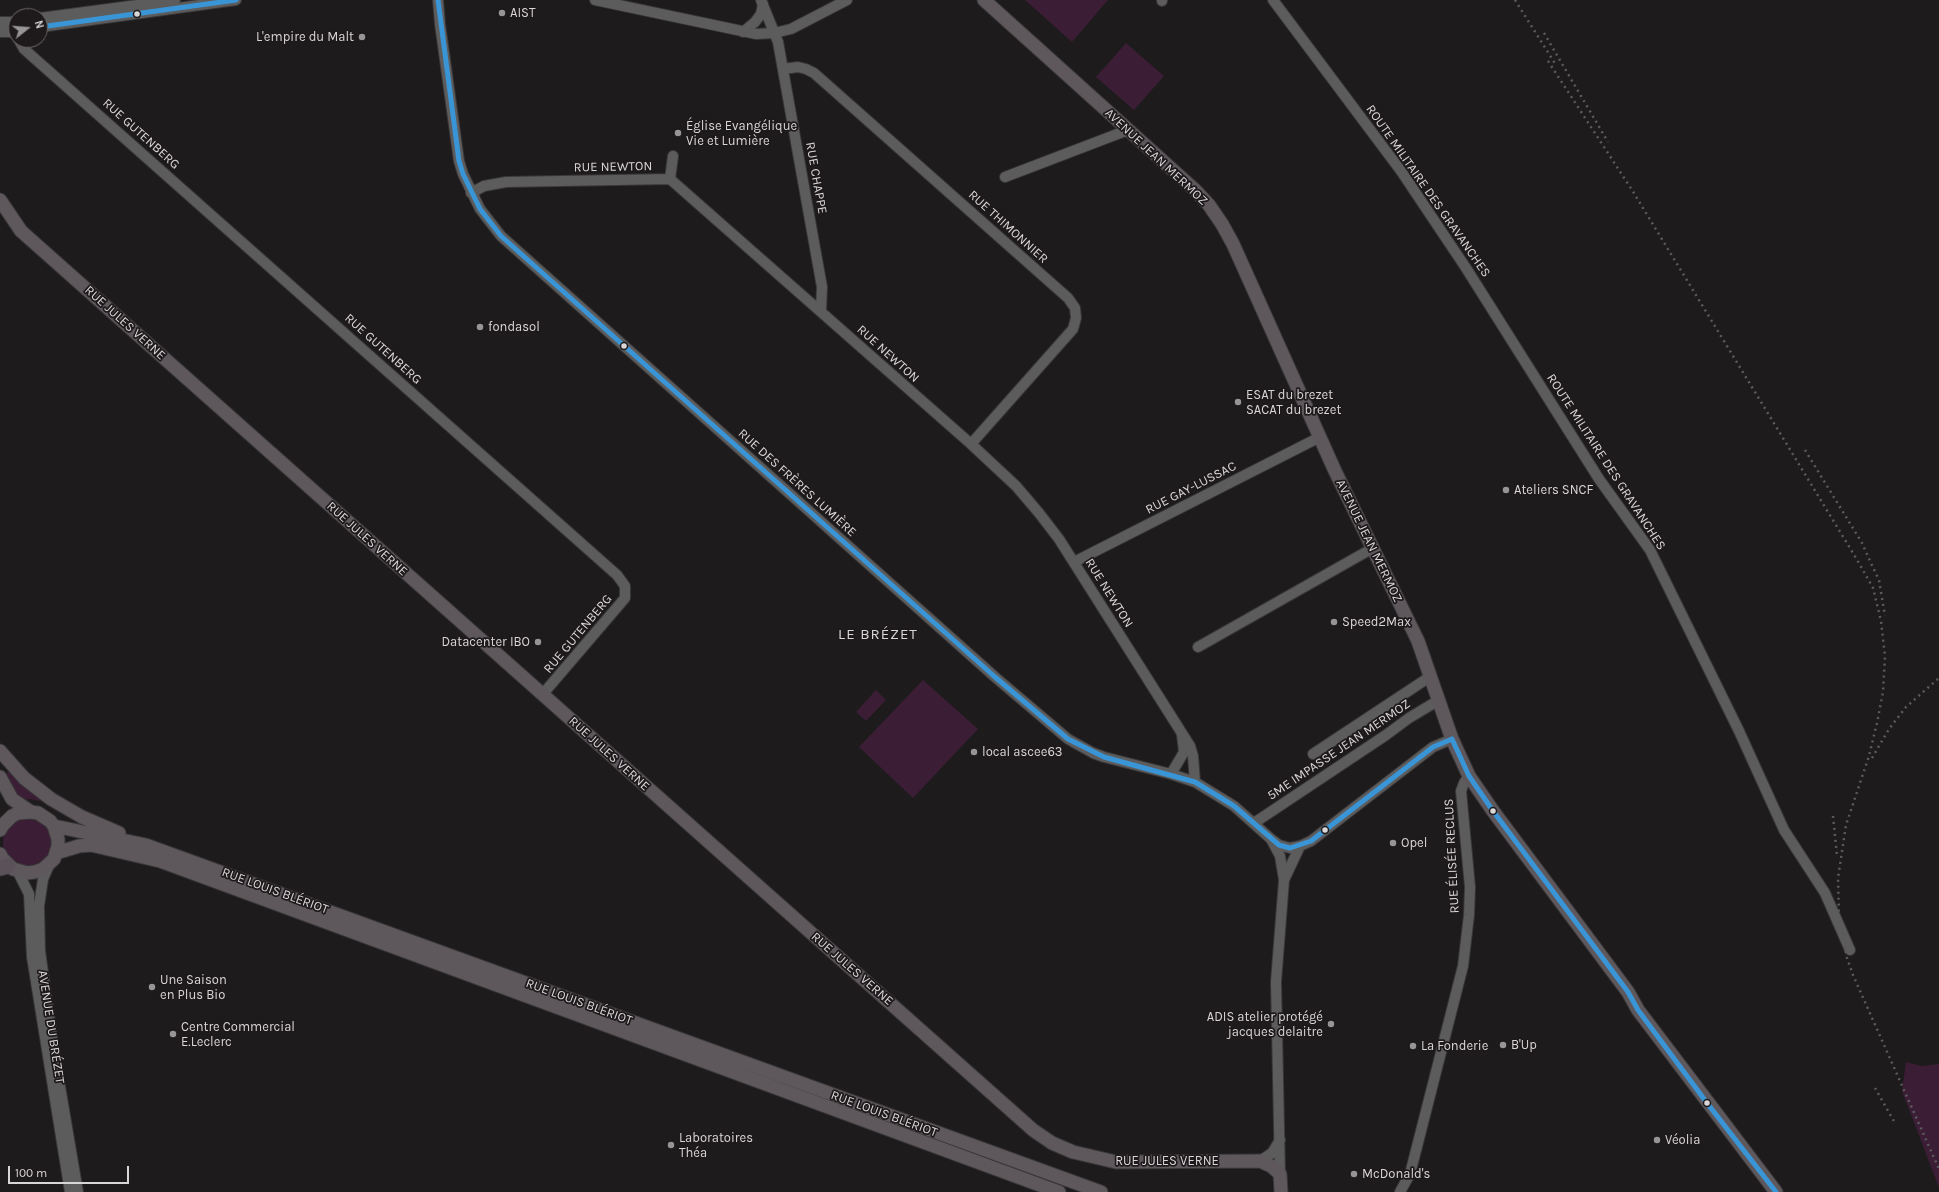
<!DOCTYPE html>
<meta charset="utf-8">
<style>
body{margin:0}
#map{position:relative;width:1939px;height:1192px;overflow:hidden;background:#1d1b1c;font-family:Karla,sans-serif}
canvas{display:block}
.north{position:absolute;left:8px;top:8px;width:40px;height:40px;box-sizing:border-box;background:#1e1a1c;border:1px solid #696567;border-radius:50%;rotate:73deg;font-size:11px;font-weight:700;line-height:16px;text-align:center;color:#d9d6d8}
.north::after{content:'';display:block;margin:auto;width:14px;height:18px;background:#979596;clip-path:polygon(50% 0,100% 100%,50% 72%,0 100%)}
.scale{position:absolute;left:8px;top:1166px;width:121px;height:18px;box-sizing:border-box;border:2px solid #d9d6d8;border-top:0;padding-left:5px;font-size:12px;line-height:14px;white-space:nowrap;color:#d9d6d8;-webkit-text-stroke:3px #1e1a1c;paint-order:stroke}
</style>
<div id="map">
<canvas width="1939" height="1192"></canvas>
<div class="north">N</div>
<div class="scale">100 m</div>
</div>
<script>
const ctx = document.querySelector('canvas').getContext('2d');
ctx.lineJoin = 'round';
function fill(path, color) { ctx.fillStyle = color; ctx.fill(path, 'evenodd'); }
const poly = rows => new Path2D(rows.map(r => 'M' + r).join(''));
function stroke(path, color, width, dash) { ctx.strokeStyle = color; ctx.lineWidth = width; ctx.lineCap = dash ? 'butt' : 'round'; ctx.setLineDash(dash || []); ctx.stroke(path); }
function write(font, color, halo, rows, align = 'center') {
  ctx.font = font + ' Karla,sans-serif'; ctx.lineWidth = 3.5; ctx.setLineDash([]); ctx.textBaseline = 'middle'; ctx.strokeStyle = halo; ctx.fillStyle = color; for (const [text, x, y, turn = 0] of rows) {
    ctx.save(); ctx.translate(x, y); ctx.rotate((+turn || 0) * Math.PI / 180); ctx.textAlign = isNaN(turn) ? turn : align; if (halo) ctx.strokeText(text, 0, 0); ctx.fillText(text, 0, 0); ctx.restore();
  }
}
fill(poly([
 [1025,0,1108,0,1072,42],
 [1126,43,1164,76,1134,110,1096,77],
 [923,680,978,729,913,798,859,747],
 [876,690,886,700,866,721,856,712],
 [12,769,45,802,30,799,21,801,3,776],
 '3 842a25 25 0 1 1 50 0a25 25 0 1 1-50 0Z',
 [1906,1062,1922,1066,1939,1064,1939,1188,1902,1091]
]), '#3b1e35');
const minor = poly([
 [438,0,440,24,459,161,463,174,480,209,501,236,995,677,1068,739,1093,753,1104,757,1171,774,1195,782,1234,806,1271,839,1279,845,1290,848,1300,846,1311,841,1433,747,1452,739],
 [595,0,756,34,774,33,791,29,847,0],
 [761,0,778,42,822,287,821,311],
 [1162,0,1162,1],
 [1273,0,1401,171,1466,268,1599,479,1650,550,1739,731,1784,830,1825,893,1850,950],
 [40,18,175,0],
 [0,22,16,22],
 [40,27,236,0],
 [0,32,16,32],
 [743,32,755,22,761,14,763,4],
 [19,40,24,49,33,57,617,575,625,586,625,598,542,695],
 [783,69,798,67,806,69,814,73,1068,298,1075,308,1076,318,1073,329,971,444],
 [1005,177,1128,130],
 [670,179,673,156],
 [471,193,484,186,506,182,670,179,971,444,1016,486,1039,513,1059,539,1190,746,1193,756,1195,782],
 [1074,562,1320,437],
 [1198,647,1373,548],
 [1313,754,1431,676],
 [1171,774,1184,752,1182,735],
 [1254,823,1386,735,1409,718,1439,700],
 [1271,839,1280,856,1284,880,1276,982,1280,1174],
 [50,863,43,879,39,906,40,951,54,1051,78,1192],
 [18,872,29,894,32,957,70,1192],
 [1284,880,1300,846],
 [1260,1161,1272,1153,1280,1140],
 [1400,1192,1410,1174,1463,966,1469,915,1470,887,1461,791,1464,783,1469,776]
]);
const major = poly([
 [984,0,1195,190,1209,205,1222,224,1233,244,1335,471,1418,641,1452,739,1469,776,1493,811,1628,992,1638,1010,1776,1192],
 [0,200,21,231,1033,1130,1052,1143,1073,1152,1116,1162,1260,1161,1271,1166,1280,1174,1281,1192],
 [0,751,24,778,51,799,82,817,119,833],
 [0,777,12,799,31,812],
 [54,826,146,845,1101,1192],
 [0,830,3,825,12,816,18,813,31,812,38,813,50,821,54,826,58,839,58,846,54,859,43,869,35,872,27,873,13,869,2,858,0,854],
 [56,853,79,846,91,845,160,861,1059,1192]
]);
const highway = poly([
 [0,868,8,866]
]);
stroke(minor, '#393738', 12);
stroke(major, '#393738', 15);
stroke(highway, '#393738', 17);
stroke(minor, '#5d5c5d', 10);
stroke(major, '#5e585d', 13);
stroke(highway, '#5b5259', 15);
stroke(poly([
 [1515,0,1556,65],
 [1544,33,1608,142],
 [1548,61,1632,190,1856,558,1873,588,1881,621,1885,656,1883,692,1877,723,1869,756,1846,825,1838,878,1839,917,1847,958,1853,975,1939,1169],
 [1805,450,1862,543,1870,561,1879,580,1885,616],
 [1872,758,1889,729,1906,707,1939,678],
 [1833,816,1837,856],
 [1875,1088,1895,1123]
]), '#5c5b5c', 2.5, [2, 4]);
stroke(poly([
 [438,0,459,161,463,174,480,209,501,236,995,677,1068,739,1104,757,1195,782,1234,806,1279,845,1290,848,1311,841,1433,747,1452,739],
 [40,27,236,0],
 [1452,739,1469,776,1493,811,1628,992,1638,1010,1707,1103,1776,1192]
]), '#3a95d6', 5);
for (const [x, y, r, color] of [
 [502,13,4,"#979596"],
 [137,14,3.5,"#d9d6d8"],
 [362,37,4,"#979596"],
 [678,133,4,"#979596"],
 [480,327,4,"#979596"],
 [624,346,3.5,"#d9d6d8"],
 [1238,402,4,"#979596"],
 [1506,490,4,"#979596"],
 [1334,622,4,"#979596"],
 [538,642,4,"#979596"],
 [974,752,4,"#979596"],
 [1493,811,3.5,"#d9d6d8"],
 [1325,830,3.5,"#d9d6d8"],
 [1393,843,4,"#979596"],
 [152,987,4,"#979596"],
 [1331,1024,4,"#979596"],
 [173,1034,4,"#979596"],
 [1503,1045,4,"#979596"],
 [1413,1046,4,"#979596"],
 [1707,1103,3.5,"#d9d6d8"],
 [1657,1140,4,"#979596"],
 [671,1145,4,"#979596"],
 [1354,1174,4,"#979596"]
]) { const dot = new Path2D(); dot.arc(x, y, r, 0, 2 * Math.PI); ctx.fillStyle = color; ctx.fill(dot); stroke(dot, '#1e1a1c', 1.5); }
write('13px', '#d9d6d8', '#1e1a1c', [
 ["AIST",510,13],
 ["L'empire du Malt",354,37,"right"],
 ["Église Evangélique",686,126],
 ["Vie et Lumière",686,141],
 ["fondasol",488,327],
 ["ESAT du brezet",1246,395],
 ["SACAT du brezet",1246,410],
 ["Ateliers SNCF",1514,490],
 ["Speed2Max",1342,622],
 ["Datacenter IBO",530,642,"right"],
 ["local ascee63",982,752],
 ["Opel",1401,843],
 ["Une Saison",160,980],
 ["en Plus Bio",160,995],
 ["ADIS atelier protégé",1323,1017,"right"],
 ["jacques delaitre",1323,1032,"right"],
 ["Centre Commercial",181,1027],
 ["E.Leclerc",181,1042],
 ["B'Up",1511,1045],
 ["La Fonderie",1421,1046],
 ["Laboratoires",679,1138],
 ["Théa",679,1153],
 ["Véolia",1665,1140],
 ["McDonald's",1362,1174]
], 'left');
write('13px', '#d9d6d8', '#1e1a1c', [
 ["RUE GUTENBERG",141,134,42],
 ["AVENUE JEAN MERMOZ",1156,157,43],
 ["RUE NEWTON",613,167,-1],
 ["RUE CHAPPE",816,178,80],
 ["ROUTE MILITAIRE DES GRAVANCHES",1428,191,55],
 ["RUE THIMONNIER",1008,227,42],
 ["RUE JULES VERNE",125,323,42],
 ["RUE GUTENBERG",383,349,42],
 ["RUE NEWTON",888,354,42],
 ["ROUTE MILITAIRE DES GRAVANCHES",1606,462,57],
 ["RUE DES FRÈRES LUMIÈRE",797,483,42],
 ["RUE GAY-LUSSAC",1191,488,-27],
 ["RUE JULES VERNE",367,539,42],
 ["AVENUE JEAN MERMOZ",1369,541,64],
 ["RUE NEWTON",1109,593,58],
 ["RUE GUTENBERG",578,634,-50],
 ["5ME IMPASSE JEAN MERMOZ",1339,750,-34],
 ["RUE JULES VERNE",609,754,42],
 ["RUE ÉLISÉE RECLUS",1452,856,-93],
 ["RUE LOUIS BLÉRIOT",275,891,20],
 ["RUE JULES VERNE",852,969,41],
 ["RUE LOUIS BLÉRIOT",579,1002,20],
 ["AVENUE DU BRÉZET",51,1027,81],
 ["RUE LOUIS BLÉRIOT",884,1114,20],
 ["RUE JULES VERNE",1167,1161]
]);
ctx.letterSpacing = '1px';
write('15px', '#d9d6d8', '#1e1a1c', [
 ["LE BRÉZET",878,635]
]);
ctx.letterSpacing = '0px';
</script>
